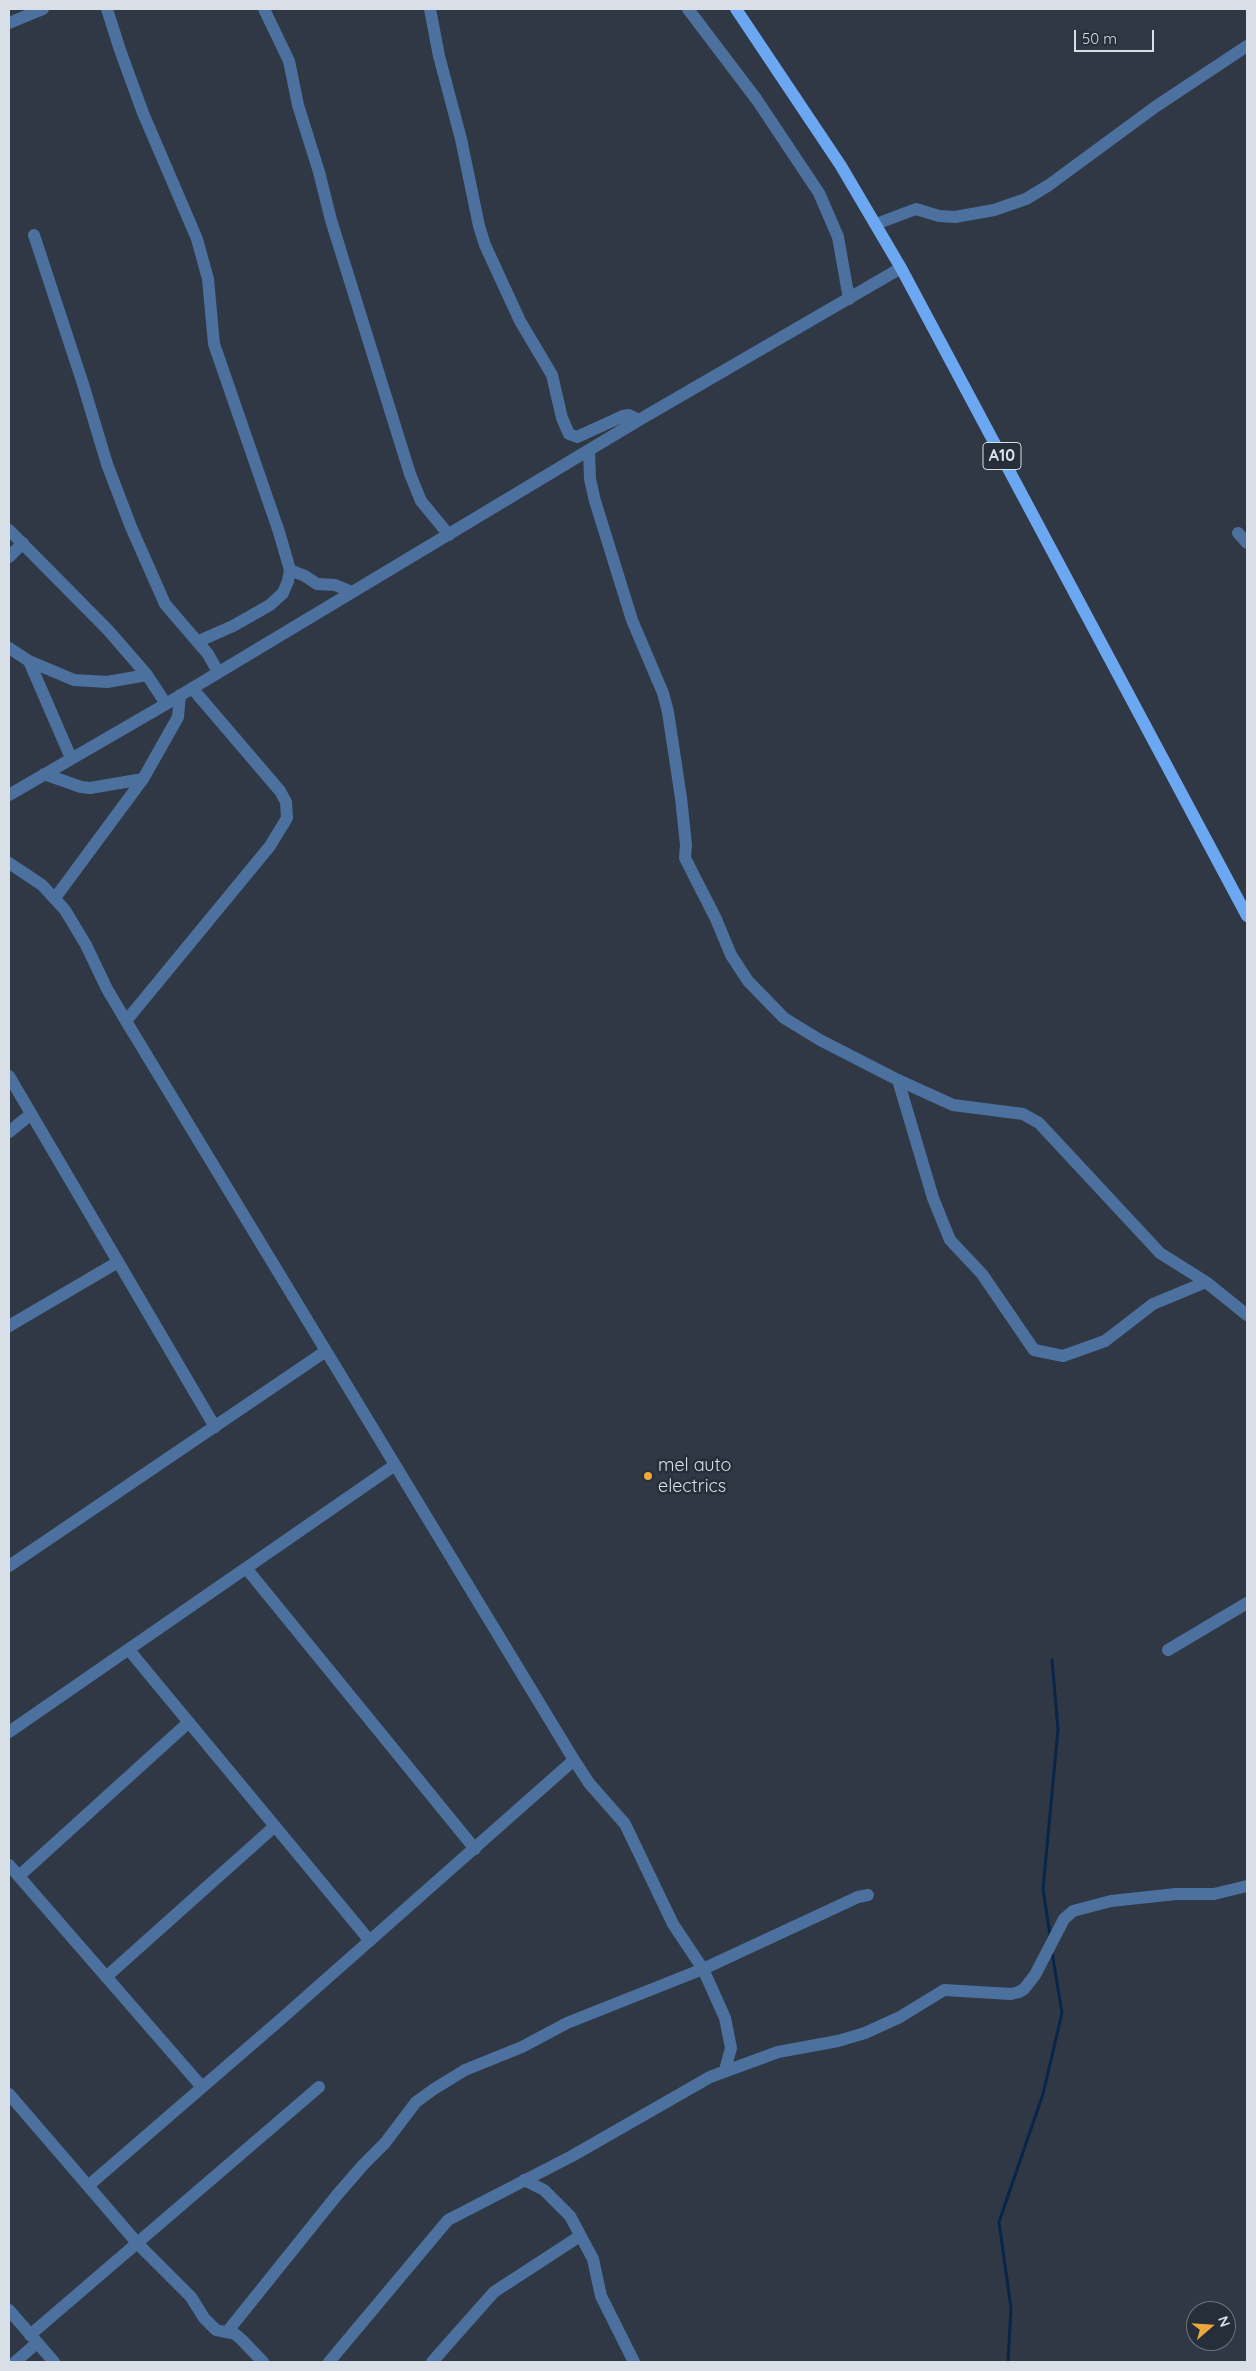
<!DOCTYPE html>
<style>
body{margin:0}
#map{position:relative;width:1256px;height:2371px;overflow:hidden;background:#2f3844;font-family:Quicksand,sans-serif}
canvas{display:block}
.frame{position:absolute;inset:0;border:10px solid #d9dfe6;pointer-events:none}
.north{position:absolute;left:1186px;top:2301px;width:50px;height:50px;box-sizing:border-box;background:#252e39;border:1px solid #6d757e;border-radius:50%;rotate:71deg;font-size:14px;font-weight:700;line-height:20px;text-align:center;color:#d9dfe6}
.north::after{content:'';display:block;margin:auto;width:18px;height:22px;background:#eda83c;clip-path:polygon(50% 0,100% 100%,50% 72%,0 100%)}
.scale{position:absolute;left:1074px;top:30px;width:80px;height:22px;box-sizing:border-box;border:2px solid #d9dfe6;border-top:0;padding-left:6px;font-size:15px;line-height:18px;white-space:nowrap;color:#d9dfe6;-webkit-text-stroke:4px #252e39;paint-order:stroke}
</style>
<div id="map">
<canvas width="1256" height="2371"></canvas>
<div class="frame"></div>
<div class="north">N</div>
<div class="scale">50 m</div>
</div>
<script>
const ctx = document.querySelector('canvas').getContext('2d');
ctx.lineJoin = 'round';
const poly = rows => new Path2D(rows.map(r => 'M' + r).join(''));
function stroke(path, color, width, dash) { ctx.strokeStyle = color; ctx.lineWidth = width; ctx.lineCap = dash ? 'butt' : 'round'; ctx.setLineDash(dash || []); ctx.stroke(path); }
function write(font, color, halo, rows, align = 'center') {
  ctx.font = font + ' Quicksand,sans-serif'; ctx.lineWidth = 5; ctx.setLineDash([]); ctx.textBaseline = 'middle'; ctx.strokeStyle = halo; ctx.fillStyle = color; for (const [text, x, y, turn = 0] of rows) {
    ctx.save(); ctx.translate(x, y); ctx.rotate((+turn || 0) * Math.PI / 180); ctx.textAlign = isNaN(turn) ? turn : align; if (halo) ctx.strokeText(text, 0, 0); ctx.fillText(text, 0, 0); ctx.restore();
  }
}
stroke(poly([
 [1050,1935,1043,1889,1058,1729,1052,1660],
 [1008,2362,1011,2308,999,2222,1043,2094,1062,2013,1052,1952]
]), '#07264a', 3);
stroke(poly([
 [107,9,120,50,143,113,197,239,208,279,214,344,279,532,290,570,288,581,283,593,270,605,233,626,199,641],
 [264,9,289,61,298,105,319,172,331,220,410,474,421,501,449,535],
 [430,9,439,56,461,139,479,226,485,245,520,321,552,375,562,418,569,434,577,437,623,416,629,415,639,420],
 [688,9,757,100,819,193,838,237,849,299],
 [9,23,43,9],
 [876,224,916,209,939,216,955,217,994,210,1026,199,1049,185,1155,107,1247,46],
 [34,235,83,384,107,464,131,527,165,604,208,654,218,672],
 [589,450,590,479,595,501,632,620,663,693,668,712,681,798,686,845,685,858,716,919,731,955,748,981,784,1018,820,1040,898,1080,953,1105,1023,1114,1039,1123,1160,1253,1206,1282,1247,1315],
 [9,530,108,630,147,675,166,704],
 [1238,533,1247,543],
 [9,557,23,543],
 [290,570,305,576,317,584,335,585,352,592],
 [9,648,29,661,74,680,107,682,147,675],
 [29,661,71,758],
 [44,774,81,787,90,788,143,779],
 [9,795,166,704,639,420,901,268],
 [9,863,42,885,65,910,86,945,107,989,126,1021,270,846,287,818,286,802,280,791,192,688],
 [55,898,143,779,178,717,180,695],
 [126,1021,574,1760,589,1783,625,1824,673,1924,703,1969,725,2018,731,2048,725,2070],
 [9,1076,215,1427],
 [898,1080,933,1198,950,1240,982,1274,1034,1350,1063,1356,1105,1341,1153,1304,1206,1282],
 [9,1132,31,1114],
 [9,1326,118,1262],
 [9,1566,326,1351],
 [246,1568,475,1849],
 [129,1650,370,1941],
 [1168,1650,1247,1603],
 [9,1732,395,1465],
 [9,1865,202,2087],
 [19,1876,189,1722],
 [106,1977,275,1826],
 [9,2094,138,2244,191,2297,204,2318,216,2330,235,2334,242,2340,263,2362],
 [524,2180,544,2190,570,2216,593,2259,601,2296,634,2362],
 [88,2186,280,2020,574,1760],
 [9,2310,54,2362],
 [227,2332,337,2195,363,2165,385,2143,416,2102,434,2089,465,2070,522,2047,567,2023,703,1969,858,1897,868,1895],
 [30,2335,319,2087],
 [15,2362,37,2343],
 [329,2362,448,2220,572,2156,710,2077,778,2052,838,2041,865,2033,900,2017,944,1990,1011,1994,1019,1992,1024,1989,1035,1975,1064,1919,1073,1911,1111,1901,1176,1894,1214,1894,1247,1886],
 [432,2362,494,2292,580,2236]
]), '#4c719f', 12);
stroke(poly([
 [736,9,841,166,901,268,1247,916]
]), '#6ca8f2', 12);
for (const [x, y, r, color] of [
 [648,1476,5,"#eda83c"]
]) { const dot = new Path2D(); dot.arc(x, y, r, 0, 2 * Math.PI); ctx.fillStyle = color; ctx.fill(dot); stroke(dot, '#252e39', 2); }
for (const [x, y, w] of [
 [1002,456,38]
]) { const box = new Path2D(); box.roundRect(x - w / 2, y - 13.5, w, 27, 4); ctx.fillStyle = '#252e39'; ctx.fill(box); stroke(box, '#d9dfe6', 1); }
write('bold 16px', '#d9dfe6', null, [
 ["A10",1002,456]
]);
write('18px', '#d9dfe6', '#252e39', [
 ["mel auto",658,1466],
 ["electrics",658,1487]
], 'left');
</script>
